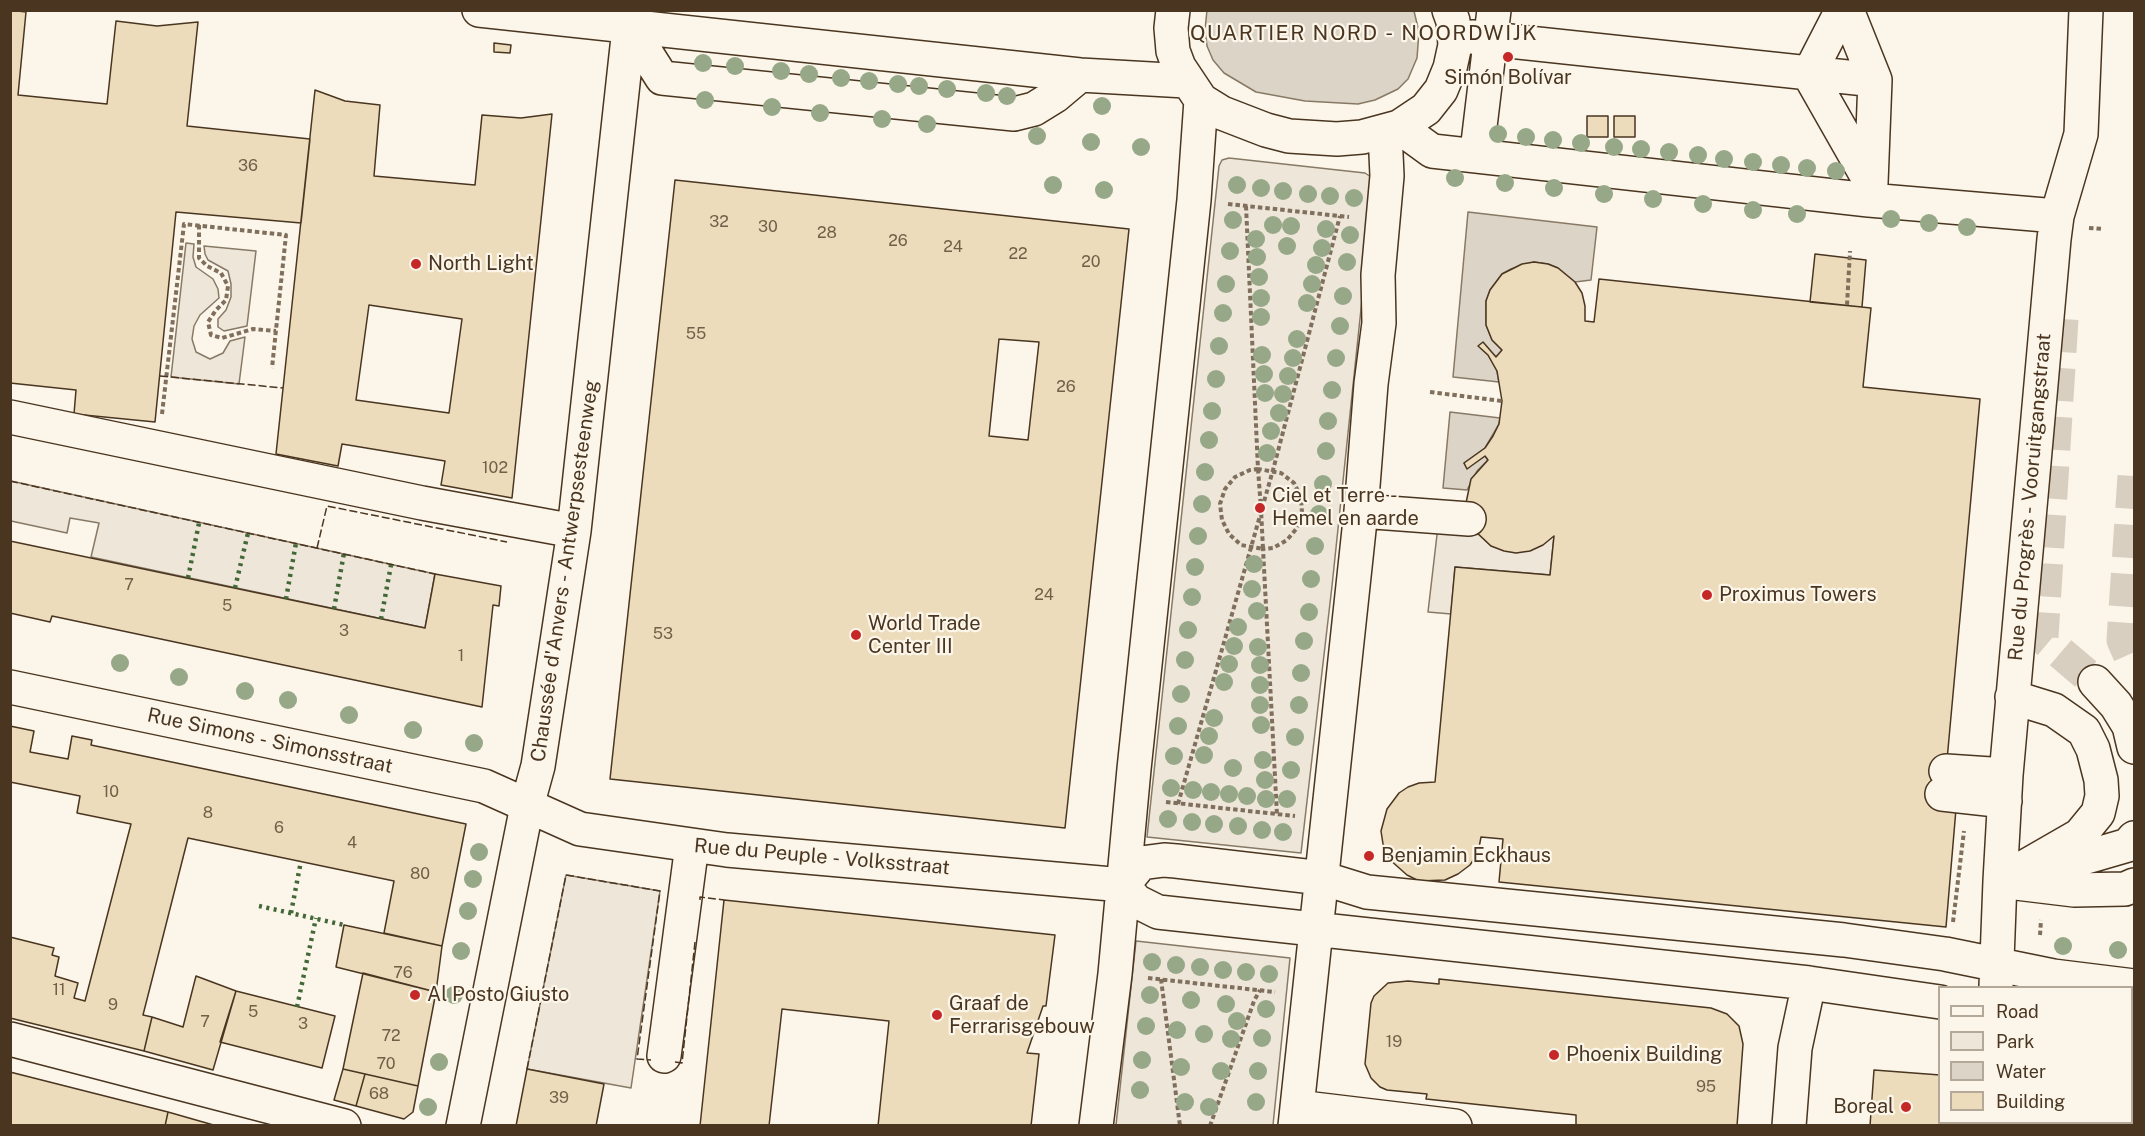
<!DOCTYPE html>
<meta charset="utf-8">
<style>
body{margin:0}
#map{position:relative;width:2145px;height:1136px;overflow:hidden;background:#fbf6e9;font-family:"Public Sans",sans-serif}
canvas{display:block}
.frame{position:absolute;inset:0;border:12px solid #4a3520;pointer-events:none}
.legend{position:absolute;left:1938px;top:986px;width:195px;height:138px;box-sizing:border-box;background:#fbf6e9;border:2px solid #b4a999;margin:0;padding:8px 10px;list-style:none;font-size:18px;color:#4a3520}
.legend li{display:flex;align-items:center;gap:12px;height:30px}
.legend b{width:30px;border:2px solid #b4a999}
</style>
<div id="map">
<canvas width="2145" height="1136"></canvas>
<div class="frame"></div>
<ul class="legend">
<li><b style="height:8px;background:#fbf6e9"></b>Road</li>
<li><b style="height:16px;background:#ede6d9"></b>Park</li>
<li><b style="height:16px;background:#dcd4c6"></b>Water</li>
<li><b style="height:16px;background:#ecdcbc"></b>Building</li>
</ul>
</div>
<script>
const ctx = document.querySelector('canvas').getContext('2d');
ctx.lineJoin = 'round';
function fill(path, color) { ctx.fillStyle = color; ctx.fill(path, 'evenodd'); }
const poly = rows => new Path2D(rows.map(r => 'M' + r).join(''));
function stroke(path, color, width, dash) { ctx.strokeStyle = color; ctx.lineWidth = width; ctx.lineCap = dash ? 'butt' : 'round'; ctx.setLineDash(dash || []); ctx.stroke(path); }
function write(font, color, halo, rows, align = 'center') {
  ctx.font = font + ' "Public Sans",sans-serif'; ctx.lineWidth = 4.5; ctx.setLineDash([]); ctx.textBaseline = 'middle'; ctx.strokeStyle = halo; ctx.fillStyle = color; for (const [text, x, y, turn = 0] of rows) {
    ctx.save(); ctx.translate(x, y); ctx.rotate((+turn || 0) * Math.PI / 180); ctx.textAlign = isNaN(turn) ? turn : align; if (halo) ctx.strokeText(text, 0, 0); ctx.fillText(text, 0, 0); ctx.restore();
  }
}
const green = poly([
 [1229,158,1365,173,1371,177,1374,185,1332,586,1301,853,1147,837,1219,166,1222,160,1229,158],
 [186,243,194,244,193,257,196,267,213,279,218,289,219,298,200,315,194,326,192,339,196,352,210,359,223,353,230,341,245,337,239,384,171,377,186,243],
 [204,246,256,251,247,326,224,331,218,327,218,319,226,310,231,297,231,284,228,271,208,260,205,254,204,246],
 [11,481,435,574,425,628,91,557,99,523,70,518,67,533,11,521,11,481],
 [1438,526,1473,529,1491,546,1554,536,1550,575,1455,567,1451,614,1428,612,1438,526],
 [566,875,660,891,631,1088,527,1069,566,875],
 [1136,941,1290,958,1273,1125,1116,1125,1136,941]
]);
fill(green, '#ede6d9');
stroke(green, '#887966', 1.5);
const water = poly([
 [1207,10,1414,11,1419,32,1417,58,1408,79,1398,89,1375,100,1358,104,1305,101,1256,92,1224,73,1213,60,1207,46,1205,30,1207,10],
 [1468,212,1597,227,1591,280,1575,282,1558,268,1548,264,1534,262,1511,269,1502,274,1490,290,1486,301,1486,325,1492,340,1502,350,1496,357,1483,343,1479,346,1488,355,1497,371,1499,382,1453,377,1468,212],
 [1450,412,1500,418,1499,424,1485,448,1464,463,1467,468,1485,456,1488,460,1477,471,1467,490,1443,488,1450,412]
]);
fill(water, '#dcd4c6');
stroke(water, '#887966', 1.5);
const building = poly([
 [10,10,26,12,18,95,107,104,116,21,157,26,198,22,187,126,310,139,301,223,176,212,155,422,74,414,76,390,10,383,10,10],
 [494,43,511,45,510,53,494,52,494,43],
 [315,90,345,101,380,105,374,176,475,185,482,115,521,118,552,114,512,498,441,485,445,461,342,444,338,466,276,454,315,90],
 [369,305,462,319,449,413,356,400,369,305],
 [1587,116,1608,116,1608,137,1587,137,1587,116],
 [1614,116,1635,116,1635,137,1614,137,1614,116],
 [675,180,1129,229,1065,828,610,779,675,180],
 [999,339,1039,342,1028,440,989,436,999,339],
 [1815,254,1866,260,1862,307,1810,302,1815,254],
 [1534,262,1548,264,1558,268,1575,282,1582,293,1585,306,1585,321,1594,322,1599,279,1871,308,1863,387,1980,399,1946,771,1956,809,1946,927,1499,882,1503,839,1481,837,1478,853,1470,865,1458,874,1445,880,1419,881,1407,875,1389,859,1383,844,1381,831,1387,809,1399,793,1408,787,1419,783,1435,782,1455,567,1550,575,1554,536,1543,545,1530,551,1516,553,1504,551,1491,546,1473,529,1466,503,1471,479,1488,460,1485,456,1467,469,1464,463,1485,448,1493,436,1499,424,1502,401,1497,371,1488,355,1478,346,1483,342,1496,357,1502,350,1492,340,1486,325,1486,301,1490,290,1502,274,1522,264,1534,262],
 [10,541,425,628,435,574,501,586,499,606,493,605,482,707,52,616,50,622,10,613,10,541],
 [10,726,34,731,30,752,68,759,72,736,92,740,91,745,466,824,442,946,384,933,394,881,188,838,143,1015,152,1017,144,1051,10,1018,10,937,54,948,52,955,59,957,55,976,78,983,74,998,85,1001,131,824,77,813,80,796,10,782,10,726],
 [724,900,1055,935,1046,1006,1043,1006,1027,1053,1039,1054,1031,1126,878,1126,889,1021,782,1009,769,1126,700,1126,724,900],
 [344,925,442,946,436,992,336,967,344,925],
 [363,973,436,992,418,1086,343,1069,363,973],
 [196,976,236,991,213,1070,144,1051,152,1017,183,1027,196,976],
 [1439,979,1711,1008,1727,1014,1739,1026,1743,1044,1737,1126,1576,1126,1576,1115,1426,1099,1427,1094,1387,1090,1380,1087,1371,1078,1365,1064,1371,1003,1374,996,1388,983,1408,981,1439,984,1439,979],
 [236,991,335,1016,322,1068,220,1042,236,991],
 [343,1069,365,1074,356,1106,334,1100,343,1069],
 [527,1069,604,1084,596,1126,516,1126,527,1069],
 [1874,1070,1940,1075,1940,1122,2132,1122,2132,1089,2134,1090,2134,1126,1870,1126,1874,1070],
 [10,1072,168,1112,165,1126,10,1126,10,1072],
 [365,1074,418,1086,413,1112,404,1119,356,1106,365,1074],
 [168,1112,217,1126,165,1126,168,1112]
]);
fill(building, '#ecdcbc');
stroke(building, '#4a3520', 1.5);
stroke(poly([
 [2062,319,2042,637,2095,682],
 [2134,476,2123,640,2134,665]
]), '#d8cfc1', 33, [33, 16]);
const minor = poly([
 [479,10,1080,75,1186,81],
 [1173,10,1171,28,1173,51,1179,67,1201,100,1222,113,1266,130,1289,136,1337,139,1362,137,1399,127,1426,109,1441,90,1450,68,1455,45,1453,21,1449,10],
 [1842,10,1809,74,1871,183],
 [1847,10,1875,80,1871,183],
 [629,26,662,78,1014,114,1034,109,1055,96,1080,75],
 [1472,37,1875,80],
 [1399,127,1432,151,1869,200,2057,216],
 [1478,143,1494,10],
 [10,417,422,503,574,531],
 [1361,511,1469,519],
 [2095,682,2116,705,2129,726,2134,747],
 [10,687,484,786,580,829,727,850,1123,885],
 [1946,771,2006,775],
 [1942,794,2005,801],
 [2042,870,2128,845,2134,838],
 [2000,881,2080,835,2098,813,2102,796,2101,780,2093,749,2084,731,2054,710,2012,697],
 [2016,883,2074,890,2125,889,2134,885],
 [1123,885,1141,863,1164,860,1176,861,1322,878,1367,892,1844,940,1945,954,2053,976,2134,986],
 [1123,885,1136,901,1158,912,1809,983,1940,1002],
 [1996,986,2000,881,2006,775,2054,239,2057,216,2081,134,2086,10],
 [2132,1025,2134,1026],
 [10,1039,344,1126],
 [664,1056,692,845],
 [1297,1107,1455,1126],
 [463,1126,527,806,538,766,574,531,631,10],
 [1096,1126,1115,974,1134,769,1194,200,1201,100],
 [1295,1126,1361,511,1371,384,1379,323,1378,275,1387,176,1385,132],
 [1789,1126,1795,1048,1809,983]
]);
stroke(minor, '#4a3520', 36);
stroke(poly([
 [1228,204,1349,217],
 [1246,206,1258,469,1281,473,1294,483,1301,497,1302,513,1297,528,1287,540,1273,548,1263,549,1277,815],
 [199,225,199,258,207,266,221,273,228,286,226,300,216,310,208,322,211,335,222,338,253,329,276,331],
 [2089,228,2103,229],
 [1847,305,1850,251],
 [1430,392,1502,401],
 [162,414,184,224,286,235,272,368],
 [1258,469,1261,509,1263,549,1241,545,1229,534,1222,520,1220,504,1225,489,1235,477,1250,470,1258,469],
 [1166,802,1295,816],
 [1178,804,1273,470,1340,216],
 [1953,922,1964,831],
 [2040,935,2041,920],
 [1148,978,1275,992],
 [1161,979,1180,1126],
 [1210,1126,1254,1001,1260,990]
]), '#7f6f5c', 4, [4.5, 3]);
stroke(minor, '#fbf6e9', 33);
stroke(poly([
 [188,578,199,523],
 [235,588,248,533],
 [286,599,296,543],
 [334,609,344,553],
 [381,619,391,565],
 [259,906,344,925],
 [291,913,301,861],
 [297,1007,316,918]
]), '#436837', 4.5, [3, 4.5]);
stroke(poly([
 [160,376,283,388],
 [10,481,435,574],
 [317,548,327,506,507,542],
 [700,900,700,897,724,900],
 [675,1062,682,1063,695,942],
 [527,1069,566,875,660,891,637,1059,651,1060]
]), '#4a3520', 1.5, [8, 3]);
ctx.fillStyle = '#96a887';
for (const [x, y] of [
 [703,63],
 [735,66],
 [781,71],
 [809,74],
 [841,78],
 [869,81],
 [898,84],
 [919,86],
 [947,89],
 [986,93],
 [1007,96],
 [705,100],
 [1102,106],
 [772,107],
 [820,113],
 [882,119],
 [927,124],
 [1498,134],
 [1037,136],
 [1526,137],
 [1553,140],
 [1091,142],
 [1581,143],
 [1141,147],
 [1614,147],
 [1641,149],
 [1669,152],
 [1698,155],
 [1724,159],
 [1753,162],
 [1781,165],
 [1807,168],
 [1836,171],
 [1455,178],
 [1505,183],
 [1053,185],
 [1237,185],
 [1261,188],
 [1554,188],
 [1104,190],
 [1283,191],
 [1308,194],
 [1604,194],
 [1330,196],
 [1354,198],
 [1653,199],
 [1703,204],
 [1753,210],
 [1797,214],
 [1891,219],
 [1233,220],
 [1929,223],
 [1273,225],
 [1291,226],
 [1967,227],
 [1326,229],
 [1350,235],
 [1256,239],
 [1287,246],
 [1322,248],
 [1230,251],
 [1257,257],
 [1347,262],
 [1316,265],
 [1259,277],
 [1226,284],
 [1312,284],
 [1343,296],
 [1261,298],
 [1307,303],
 [1223,313],
 [1261,317],
 [1340,326],
 [1297,339],
 [1219,346],
 [1262,355],
 [1293,358],
 [1336,358],
 [1264,374],
 [1288,376],
 [1216,379],
 [1332,390],
 [1265,393],
 [1283,394],
 [1212,411],
 [1279,413],
 [1328,421],
 [1271,431],
 [1209,440],
 [1326,451],
 [1267,453],
 [1205,472],
 [1323,484],
 [1202,504],
 [1319,514],
 [1198,536],
 [1315,546],
 [1254,564],
 [1195,567],
 [1311,579],
 [1252,589],
 [1192,597],
 [1257,611],
 [1309,612],
 [1238,627],
 [1188,630],
 [1304,641],
 [1234,646],
 [1258,647],
 [1185,660],
 [120,663],
 [1229,664],
 [1260,665],
 [1301,673],
 [179,677],
 [1224,682],
 [1260,685],
 [245,691],
 [1181,694],
 [288,700],
 [1260,705],
 [1299,705],
 [349,715],
 [1214,718],
 [1261,725],
 [1178,726],
 [413,730],
 [1209,736],
 [1295,737],
 [474,743],
 [1204,755],
 [1174,756],
 [1263,760],
 [1233,768],
 [1291,770],
 [1265,780],
 [1171,788],
 [1193,790],
 [1211,792],
 [1229,794],
 [1247,796],
 [1266,799],
 [1287,799],
 [1168,819],
 [1192,822],
 [1214,824],
 [1238,826],
 [1262,830],
 [1283,832],
 [479,852],
 [473,879],
 [468,911],
 [2063,946],
 [2118,950],
 [461,951],
 [1152,962],
 [1176,965],
 [1200,967],
 [1223,970],
 [1246,972],
 [1269,974],
 [454,995],
 [1150,995],
 [1191,1000],
 [1226,1004],
 [1266,1009],
 [1237,1021],
 [1146,1026],
 [1177,1030],
 [1204,1034],
 [1262,1038],
 [1231,1039],
 [1142,1060],
 [439,1062],
 [1181,1067],
 [1221,1071],
 [1258,1071],
 [1140,1090],
 [1185,1102],
 [1256,1102],
 [428,1107],
 [1209,1107]
]) { ctx.beginPath(); ctx.arc(x, y, 9, 0, 2 * Math.PI); ctx.fill(); }
for (const [x, y, r, color] of [
 [1508,57,6,"#c62828"],
 [416,264,6,"#c62828"],
 [1260,508,6,"#c62828"],
 [1707,595,6,"#c62828"],
 [856,635,6,"#c62828"],
 [1369,856,6,"#c62828"],
 [415,995,6,"#c62828"],
 [937,1015,6,"#c62828"],
 [1554,1055,6,"#c62828"],
 [1906,1107,6,"#c62828"]
]) { const dot = new Path2D(); dot.arc(x, y, r, 0, 2 * Math.PI); ctx.fillStyle = color; ctx.fill(dot); stroke(dot, '#fbf6e9', 2); }
write('16px', '#725f47', null, [
 ["36",248,166],
 ["32",719,222],
 ["30",768,227],
 ["28",827,233],
 ["26",898,241],
 ["24",953,247],
 ["22",1018,254],
 ["20",1091,262],
 ["55",696,334],
 ["26",1066,387],
 ["102",495,468],
 ["7",129,585],
 ["24",1044,595],
 ["5",227,606],
 ["3",344,631],
 ["53",663,634],
 ["1",461,656],
 ["10",111,792],
 ["8",208,813],
 ["6",279,828],
 ["4",352,843],
 ["80",420,874],
 ["76",403,973],
 ["11",59,990],
 ["9",113,1005],
 ["5",253,1012],
 ["7",205,1022],
 ["3",303,1024],
 ["72",391,1036],
 ["19",1394,1042],
 ["70",386,1064],
 ["95",1706,1087],
 ["68",379,1094],
 ["39",559,1098]
]);
write('20px', '#4a3520', '#fbf6e9', [
 ["Simón Bolívar",1508,78,"center"],
 ["North Light",428,264],
 ["Ciel et Terre -",1272,496],
 ["Hemel en aarde",1272,519],
 ["Proximus Towers",1719,595],
 ["World Trade",868,624],
 ["Center III",868,647],
 ["Benjamin Eckhaus",1381,856],
 ["Al Posto Giusto",427,995],
 ["Graaf de",949,1004],
 ["Ferrarisgebouw",949,1027],
 ["Phoenix Building",1566,1055],
 ["Boreal",1894,1107,"right"]
], 'left');
write('20px', '#4a3520', '#fbf6e9', [
 ["Rue du Progrès - Vooruitgangstraat",2030,497,-85],
 ["Chaussée d'Anvers - Antwerpsesteenweg",565,571,-82],
 ["Rue Simons - Simonsstraat",270,741,12],
 ["Rue du Peuple - Volksstraat",822,857,5]
]);
ctx.letterSpacing = '1.5px';
write('21px', '#4a3520', '#fbf6e9', [
 ["QUARTIER NORD - NOORDWIJK",1364,34]
]);
ctx.letterSpacing = '0px';
</script>
